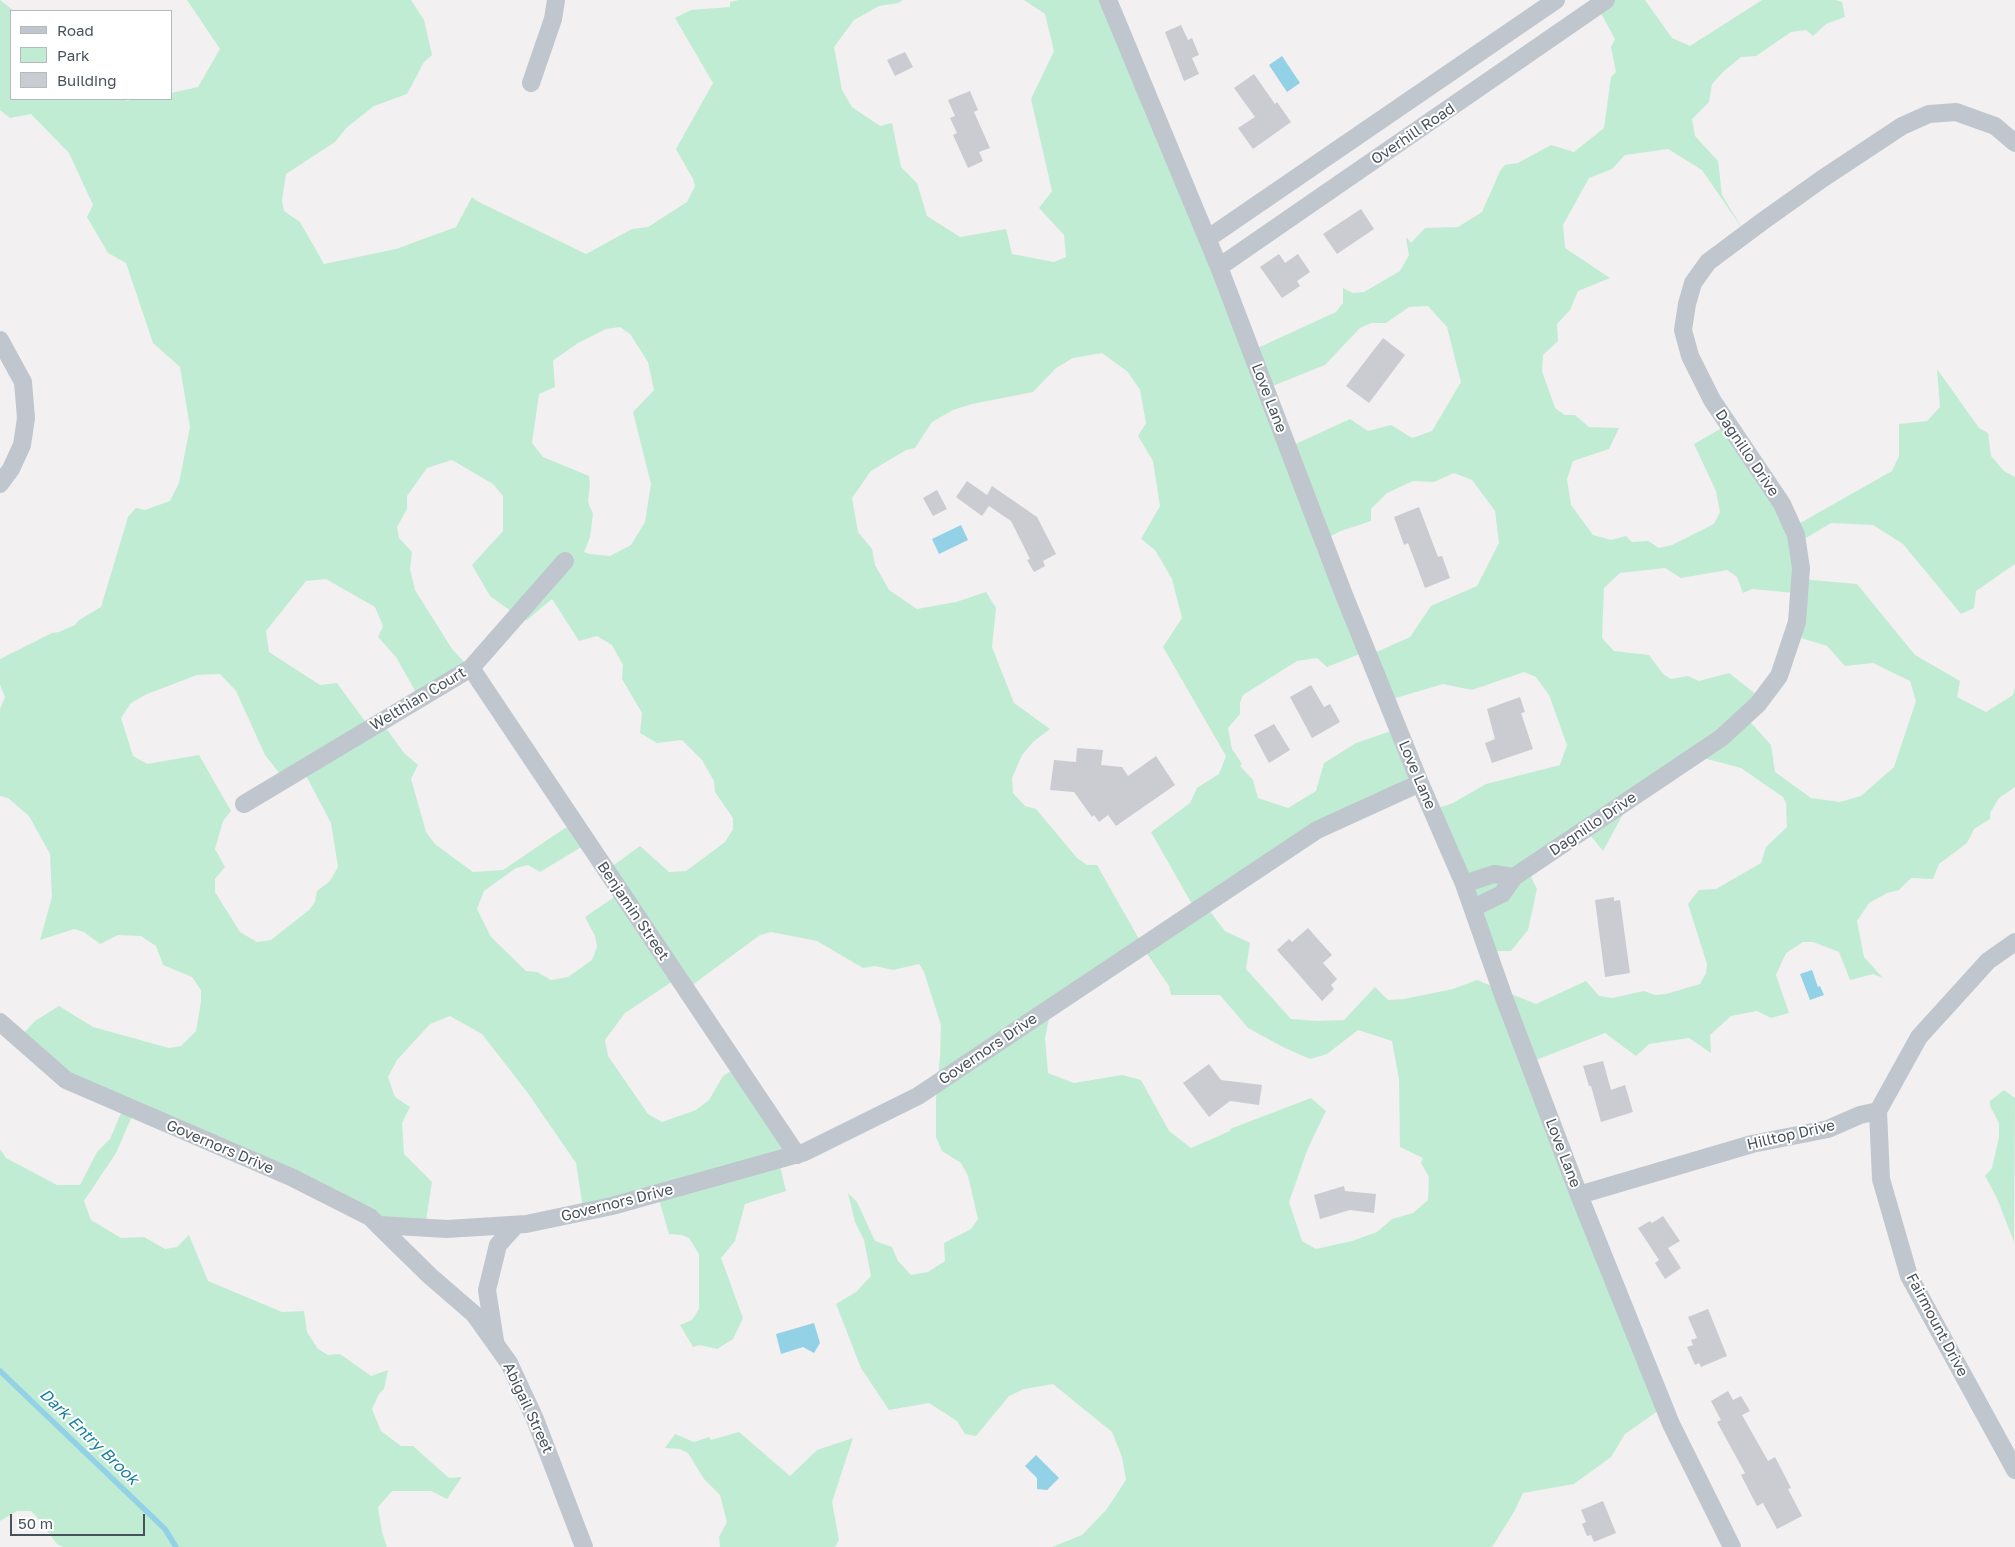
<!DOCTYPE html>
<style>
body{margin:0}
#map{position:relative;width:2015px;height:1547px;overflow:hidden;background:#f2f0f0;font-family:"Golos Text",sans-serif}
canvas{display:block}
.legend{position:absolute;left:10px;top:10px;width:162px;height:90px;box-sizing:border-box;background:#fff;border:1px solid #b6babe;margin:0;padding:6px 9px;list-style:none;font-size:15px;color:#49525c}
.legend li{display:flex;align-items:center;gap:10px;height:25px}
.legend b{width:25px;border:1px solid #b6babe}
.scale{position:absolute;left:10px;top:1514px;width:135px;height:22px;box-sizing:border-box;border:2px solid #49525c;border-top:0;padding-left:6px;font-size:15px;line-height:18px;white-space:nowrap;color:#49525c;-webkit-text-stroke:4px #fff;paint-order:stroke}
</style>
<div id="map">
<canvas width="2015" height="1547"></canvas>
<ul class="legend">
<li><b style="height:6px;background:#bfc6cd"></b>Road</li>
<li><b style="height:14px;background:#c1ecd4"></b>Park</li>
<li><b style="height:14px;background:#caccd2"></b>Building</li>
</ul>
<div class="scale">50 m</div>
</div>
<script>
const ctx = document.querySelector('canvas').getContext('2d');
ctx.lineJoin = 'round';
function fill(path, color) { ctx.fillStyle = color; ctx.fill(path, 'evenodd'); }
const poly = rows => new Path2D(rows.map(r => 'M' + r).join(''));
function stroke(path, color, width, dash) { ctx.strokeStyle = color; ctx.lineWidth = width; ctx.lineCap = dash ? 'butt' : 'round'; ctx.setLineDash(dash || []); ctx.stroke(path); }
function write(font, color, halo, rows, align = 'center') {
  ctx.font = font + ' "Golos Text",sans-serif'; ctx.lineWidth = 4; ctx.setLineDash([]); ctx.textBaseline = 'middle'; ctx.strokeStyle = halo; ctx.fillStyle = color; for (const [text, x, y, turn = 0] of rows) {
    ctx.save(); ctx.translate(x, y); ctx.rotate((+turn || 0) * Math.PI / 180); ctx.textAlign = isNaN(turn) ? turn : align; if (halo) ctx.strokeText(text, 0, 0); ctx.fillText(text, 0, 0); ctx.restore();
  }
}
fill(poly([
 [0,0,14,11,11,11,11,99,124,99,127,101,135,99,171,99,171,93,198,87,220,49,187,0,411,0,424,20,432,55,424,62,407,94,374,106,346,128,335,142,286,174,282,200,284,211,300,222,324,264,396,249,456,227,472,197,477,201,586,254,632,229,648,227,687,202,695,186,693,179,676,149,713,83,675,18,691,10,730,7,730,2,739,0,903,0,898,3,879,6,854,20,834,47,842,90,852,107,880,126,892,123,901,167,917,183,927,216,960,237,1006,229,1012,254,1054,262,1066,257,1064,235,1039,208,1052,191,1031,99,1054,51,1045,14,1024,0,1106,0,1251,351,1336,312,1343,303,1343,288,1353,293,1364,292,1400,271,1409,255,1406,239,1407,238,1411,243,1425,228,1458,227,1482,212,1500,171,1505,165,1518,163,1551,145,1574,152,1604,128,1611,77,1616,72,1611,47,1615,39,1596,4,1602,0,1645,0,1672,38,1690,46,1762,0,1835,0,1842,2,1845,17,1826,24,1813,36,1806,30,1791,32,1756,56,1741,57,1723,72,1712,84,1709,102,1692,119,1695,136,1718,161,1722,195,1744,231,1702,170,1668,149,1625,155,1612,169,1589,178,1563,225,1565,248,1610,278,1578,291,1570,310,1557,324,1558,341,1543,355,1542,371,1555,408,1565,415,1575,415,1589,427,1619,428,1609,449,1573,461,1567,479,1571,505,1593,535,1611,540,1626,536,1632,542,1648,541,1659,548,1672,545,1714,524,1720,512,1716,491,1694,444,1727,425,1793,527,1892,471,1899,456,1899,424,1927,421,1940,407,1937,369,1979,428,1988,433,1991,456,2004,471,2015,477,2015,564,1976,591,1974,608,1961,614,1903,544,1873,525,1831,523,1796,544,1800,579,1857,584,1915,655,1960,681,1957,697,1986,712,2013,695,2015,687,2015,787,1999,798,1990,813,1990,819,1974,829,1967,843,1939,864,1933,879,1911,878,1899,890,1887,893,1869,903,1857,921,1864,957,1883,978,1873,974,1850,980,1839,952,1813,942,1803,942,1786,953,1776,975,1789,1013,1771,1018,1757,1011,1731,1016,1710,1035,1711,1053,1689,1038,1649,1044,1636,1056,1605,1033,1536,1060,1662,1408,1625,1434,1611,1457,1574,1484,1523,1493,1514,1512,1492,1547,1052,1547,1082,1535,1106,1510,1126,1480,1122,1457,1112,1432,1053,1384,1024,1389,1009,1396,976,1436,965,1434,957,1421,929,1403,889,1410,861,1368,836,1304,856,1292,871,1276,864,1240,855,1222,848,1193,857,1202,875,1241,892,1247,898,1261,911,1275,928,1272,945,1261,944,1243,971,1229,978,1219,968,1176,961,1163,942,1151,936,1137,936,1099,940,1057,941,1025,924,972,919,964,893,970,875,966,863,968,817,941,771,932,760,935,687,989,676,979,625,1013,605,1040,608,1056,648,1114,662,1122,696,1110,709,1100,723,1076,737,1067,793,1152,779,1162,786,1191,745,1204,735,1241,721,1258,743,1318,733,1339,717,1349,700,1345,693,1347,680,1325,692,1320,699,1309,699,1254,689,1238,682,1235,669,1234,657,1193,583,1208,576,1163,527,1092,482,1034,450,1016,430,1024,397,1060,388,1077,395,1097,410,1107,402,1123,404,1154,432,1182,425,1227,381,1225,133,1114,116,1153,84,1201,91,1220,121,1238,144,1237,165,1249,177,1247,189,1235,208,1281,282,1312,304,1311,307,1332,318,1349,328,1355,340,1354,371,1376,388,1370,384,1389,379,1394,372,1409,381,1431,401,1446,413,1446,449,1478,462,1477,447,1499,431,1491,392,1491,378,1507,382,1532,387,1547,63,1547,57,1544,36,1516,31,1511,17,1511,0,1521,0,1149,6,1158,57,1185,80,1185,97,1152,110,1139,121,1113,71,1083,20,1037,35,1021,59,1006,93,1027,169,1048,181,1046,196,1031,201,1002,201,990,192,977,163,965,156,946,141,936,118,935,100,944,84,932,74,929,40,940,52,897,50,854,29,816,8,798,0,796,0,709,5,697,0,685,0,659,52,633,59,632,75,625,79,620,101,607,128,517,136,508,145,510,170,501,179,483,190,427,180,367,153,343,126,263,108,253,87,217,93,205,69,153,31,114,10,118,0,110],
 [1428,306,1447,327,1461,382,1432,431,1412,438,1391,425,1368,431,1350,419,1289,447,1265,389,1325,365,1360,328,1371,323,1386,323,1409,307],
 [620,327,630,334,648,362,654,390,633,412,651,484,645,522,631,545,610,556,590,554,584,552,590,537,593,514,588,502,590,485,589,476,543,457,532,443,539,394,555,387,553,361,555,359,578,343,606,329],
 [1102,353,1128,372,1140,390,1146,423,1138,436,1153,461,1160,506,1141,539,1155,550,1172,579,1182,618,1163,647,1226,756,1219,774,1197,788,1190,803,1151,832,1193,906,1139,939,1097,865,1087,865,1077,858,1036,809,1025,806,1013,793,1012,778,1022,755,1033,742,1050,729,1014,703,992,647,996,608,986,592,956,602,917,609,889,590,875,565,872,549,858,532,852,498,871,471,906,450,915,448,932,422,953,410,972,404,1033,392,1056,368,1073,358],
 [452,460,493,484,503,496,503,531,472,565,490,596,523,620,527,620,552,599,579,641,597,636,612,645,623,665,622,679,642,713,640,733,657,743,682,740,702,760,714,781,715,792,733,818,733,829,725,842,686,871,669,872,640,846,607,870,619,894,585,917,595,936,597,947,592,960,568,977,551,980,537,972,526,971,491,937,477,909,484,891,516,868,528,865,540,872,583,846,570,827,565,828,503,870,473,872,435,844,426,832,411,779,418,765,404,753,380,720,367,724,337,683,320,685,269,652,266,631,306,581,326,579,375,607,383,626,378,637,396,657,418,696,468,666,452,649,415,590,410,569,412,552,399,538,397,527,407,509,407,496,427,468],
 [1454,473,1472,480,1495,511,1499,543,1477,586,1431,606,1410,637,1370,655,1389,700,1443,684,1472,690,1524,672,1536,677,1549,695,1567,745,1560,765,1486,784,1453,803,1430,811,1482,951,1511,951,1528,930,1537,889,1526,867,1586,830,1603,851,1634,794,1692,755,1741,768,1783,797,1786,803,1787,827,1766,847,1761,863,1716,889,1699,890,1688,904,1707,964,1706,973,1700,984,1666,994,1655,995,1644,991,1612,998,1599,996,1586,981,1536,1004,1477,980,1453,989,1404,999,1388,1000,1375,987,1344,1020,1317,1021,1291,1019,1246,969,1250,943,1225,931,1205,905,1414,779,1394,730,1356,743,1324,763,1316,791,1288,808,1258,798,1253,780,1240,766,1242,764,1232,749,1228,728,1240,714,1240,703,1243,695,1297,661,1317,658,1327,667,1365,652,1323,540,1341,531,1371,521,1371,509,1387,493,1413,481,1434,482],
 [1665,568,1681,578,1727,570,1737,577,1743,593,1752,589,1794,593,1795,636,1827,646,1845,666,1873,663,1910,681,1916,701,1894,767,1861,796,1840,802,1811,798,1775,772,1771,745,1744,715,1757,695,1729,673,1699,681,1688,676,1671,679,1663,674,1649,655,1614,651,1602,638,1604,588,1620,573],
 [220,674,236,691,265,755,284,779,303,770,331,823,338,867,330,881,317,891,315,902,309,910,271,940,257,942,240,932,215,892,215,879,225,867,215,849,223,821,231,811,199,755,147,764,133,756,121,718,131,703,147,694,197,675],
 [1139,942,1169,986,1171,995,1220,995,1248,1028,1283,1047,1310,1059,1327,1054,1358,1030,1392,1041,1399,1079,1400,1147,1423,1158,1421,1163,1429,1177,1428,1200,1413,1213,1392,1219,1377,1232,1352,1241,1316,1249,1302,1241,1289,1202,1308,1148,1326,1111,1311,1098,1230,1129,1230,1131,1191,1148,1169,1131,1141,1080,1122,1075,1074,1083,1048,1073,1045,1038,1053,1000],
 [2004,1090,2015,1098,2014,1242,1997,1198,1985,1176,1992,1168,1999,1137,1999,1123,1990,1106,1990,1101],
 [739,1432,790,1476,817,1450,853,1438,832,1502,839,1540,835,1547,720,1547,719,1537,727,1522,720,1495,704,1479,688,1453,680,1449,665,1448,675,1434,694,1442,709,1437,711,1440]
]), '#c1ecd4');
fill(poly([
 [1282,56,1300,83,1287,92,1269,65],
 [961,525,968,540,939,554,932,539],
 [1812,970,1818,987,1820,986,1824,995,1810,1000,1800,974],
 [814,1323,820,1343,814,1353,803,1347,781,1354,776,1334],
 [1036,1455,1059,1478,1047,1490,1037,1489,1037,1478,1025,1466]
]), '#92d1e6');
stroke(poly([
 [0,1371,165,1529,176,1547]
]), '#92d1e6', 5.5);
fill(poly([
 [1181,25,1188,40,1192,38,1199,55,1192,58,1199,74,1184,81,1165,32],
 [905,52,913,67,895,76,887,60],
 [1254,74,1275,104,1277,102,1291,122,1253,149,1238,128,1255,117,1234,88],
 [970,91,978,110,974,112,990,148,979,152,983,161,968,168,953,135,957,133,950,118,955,116,948,100],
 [1361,209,1374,229,1337,254,1323,234],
 [1279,254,1285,263,1298,254,1310,272,1297,281,1300,286,1282,298,1260,267],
 [1383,338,1405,355,1369,403,1346,386],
 [967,481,987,495,992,486,1037,517,1056,554,1043,561,1045,566,1034,572,1027,560,1030,559,1011,521,989,506,982,516,956,497],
 [937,490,947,509,933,516,923,498],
 [1419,507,1438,557,1442,556,1450,578,1425,588,1408,543,1404,545,1394,517],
 [1311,685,1324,707,1330,704,1340,722,1312,738,1290,697],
 [1520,697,1525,712,1521,713,1533,749,1492,763,1485,743,1495,739,1487,709],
 [1274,724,1290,750,1269,763,1254,735],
 [1077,748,1103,750,1101,765,1122,767,1128,776,1156,756,1175,785,1116,826,1108,815,1099,822,1094,815,1092,817,1074,792,1050,790,1054,760,1076,762],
 [1614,897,1614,901,1620,900,1630,973,1605,977,1595,900],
 [1308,928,1332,955,1323,963,1337,979,1331,985,1334,989,1322,1001,1277,950,1289,939,1292,942],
 [1603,1061,1611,1090,1625,1085,1633,1112,1601,1122,1591,1086,1589,1086,1583,1066],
 [1209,1064,1221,1080,1262,1085,1259,1105,1230,1101,1209,1117,1183,1083],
 [1344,1186,1345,1191,1376,1194,1374,1213,1350,1210,1320,1219,1314,1195],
 [1663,1216,1680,1241,1668,1248,1681,1268,1665,1279,1655,1263,1659,1260,1638,1228,1650,1221,1652,1223],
 [1708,1309,1727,1356,1701,1367,1699,1363,1695,1365,1687,1347,1693,1345,1691,1340,1697,1338,1688,1317],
 [1728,1391,1733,1400,1741,1396,1750,1411,1742,1415,1768,1461,1775,1457,1791,1488,1788,1489,1802,1516,1777,1529,1763,1503,1757,1506,1741,1475,1745,1473,1717,1422,1721,1420,1711,1401],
 [1603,1501,1616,1533,1594,1542,1591,1535,1587,1536,1582,1524,1586,1522,1581,1510]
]), '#caccd2');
stroke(poly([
 [1108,0,1219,267,1344,595,1420,783,1464,884,1503,995,1579,1195,1671,1424,1732,1547],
 [531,83,553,19,556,0],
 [1207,239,1556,0],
 [1219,267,1606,0],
 [0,340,23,382,26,418,22,445,11,469,0,484],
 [471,668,797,1155],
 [244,804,471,668,565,561],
 [1464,884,1494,874,1514,877],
 [1473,908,1502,894,1514,877,1721,738,1758,704,1779,676,1797,622,1801,568,1796,535,1782,504,1712,400,1690,356,1683,330,1687,304,1693,283,1708,262,1763,221,1822,179,1902,126,1929,114,1956,112,1995,126,2015,143],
 [0,1022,66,1080,291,1177,370,1217,378,1225,447,1229,526,1224,612,1206,805,1152,918,1096,1317,830,1420,783],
 [1878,1111,1881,1179,1909,1276,2015,1470],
 [1579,1195,1752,1144,1828,1129,1860,1115,1878,1111,1919,1037,1988,961,2015,942],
 [378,1225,430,1276,474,1314,509,1363,535,1419,584,1547],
 [495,1341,487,1290,498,1245,516,1225]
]), '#bfc6cd', 18);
write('15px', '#49525c', '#fff', [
 ["Overhill Road",1413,134,-34],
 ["Love Lane",1269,398,69],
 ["Dagnillo Drive",1747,453,56],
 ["Welthian Court",418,699,-31],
 ["Love Lane",1417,775,67],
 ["Dagnillo Drive",1593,824,-34],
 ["Benjamin Street",633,911,56],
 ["Governors Drive",988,1049,-34],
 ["Hilltop Drive",1791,1135,-13],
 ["Governors Drive",220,1147,23],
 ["Love Lane",1563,1153,69],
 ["Governors Drive",617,1203,-14],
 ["Fairmount Drive",1937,1325,62],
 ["Abigail Street",528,1408,65]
]);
write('italic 16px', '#167fa1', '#fff', [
 ["Dark Entry Brook",89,1437,44]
]);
</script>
